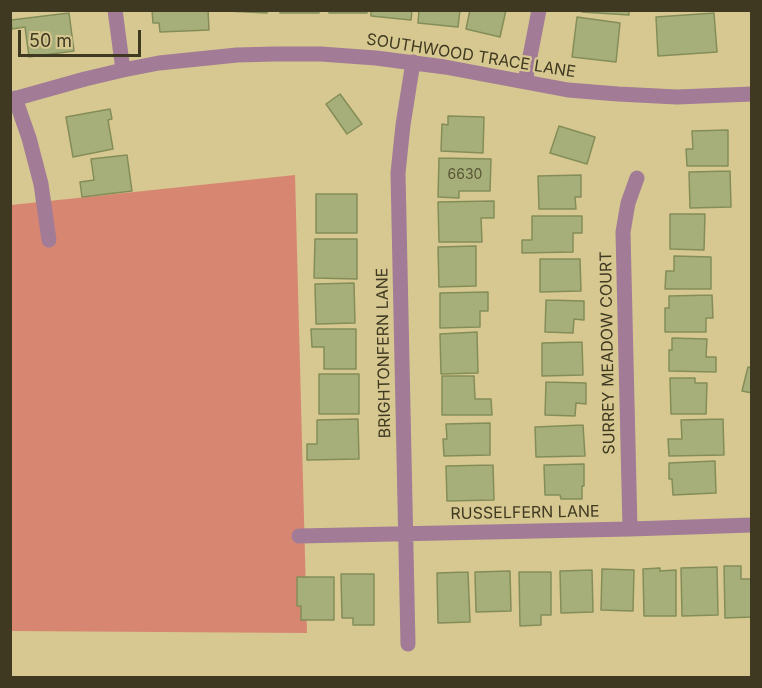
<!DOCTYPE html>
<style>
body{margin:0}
#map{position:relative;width:762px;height:688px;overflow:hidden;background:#d6c890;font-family:Inter,sans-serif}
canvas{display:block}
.frame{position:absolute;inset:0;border:12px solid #3f3922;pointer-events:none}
.scale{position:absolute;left:18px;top:30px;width:123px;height:27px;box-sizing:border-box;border:3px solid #3f3922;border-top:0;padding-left:8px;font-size:18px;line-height:21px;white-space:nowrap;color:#3f3922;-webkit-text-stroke:4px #d6c890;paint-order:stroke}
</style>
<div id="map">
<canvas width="762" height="688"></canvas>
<div class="frame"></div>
<div class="scale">50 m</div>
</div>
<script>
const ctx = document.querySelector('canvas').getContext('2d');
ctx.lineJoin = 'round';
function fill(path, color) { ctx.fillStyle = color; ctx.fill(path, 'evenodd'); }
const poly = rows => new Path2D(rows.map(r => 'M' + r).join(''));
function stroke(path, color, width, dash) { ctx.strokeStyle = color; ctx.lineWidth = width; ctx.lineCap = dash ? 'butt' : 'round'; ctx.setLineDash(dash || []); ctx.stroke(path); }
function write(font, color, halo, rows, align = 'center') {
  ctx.font = font + ' Inter,sans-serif'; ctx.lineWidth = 4.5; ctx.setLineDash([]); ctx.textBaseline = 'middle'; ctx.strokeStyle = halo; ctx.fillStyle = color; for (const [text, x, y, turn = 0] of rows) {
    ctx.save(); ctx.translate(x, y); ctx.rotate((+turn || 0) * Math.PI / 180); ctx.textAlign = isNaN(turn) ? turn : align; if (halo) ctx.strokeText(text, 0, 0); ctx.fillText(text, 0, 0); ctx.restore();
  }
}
fill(poly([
 [295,175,307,633,11,631,11,205]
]), '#d78771');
const building = poly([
 [152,10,208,10,209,30,160,32,159,23,153,23,152,10],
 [227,10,267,10,267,13,227,11,227,10],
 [280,10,319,10,319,13,280,13,280,10],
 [329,10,367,10,367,13,329,13,329,10],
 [371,10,412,10,411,20,371,16,371,10],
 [419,10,460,10,458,27,418,23,419,10],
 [470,10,506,10,500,37,466,29,470,10],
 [582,10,629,10,629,15,582,12,582,10],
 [69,13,74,51,29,57,25,27,12,29,11,20,69,13],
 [714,13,717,52,658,56,656,17,714,13],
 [577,17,620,23,616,62,572,57,577,17],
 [340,94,362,124,347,134,326,104,340,94],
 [110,109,112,119,108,120,113,149,73,157,66,117,110,109],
 [448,116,484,117,483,153,441,151,442,124,448,125,448,116],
 [559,126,595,137,587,164,550,153,559,126],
 [728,130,728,166,687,166,686,149,693,149,692,131,728,130],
 [127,155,132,191,82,197,80,182,94,180,91,159,127,155],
 [439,158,491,159,490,191,459,191,459,198,438,197,439,158],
 [730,171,731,207,690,208,689,172,730,171],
 [581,175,581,197,575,197,576,209,539,209,538,176,581,175],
 [316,194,357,194,357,233,316,233,316,194],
 [494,201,494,218,481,218,482,242,439,242,438,202,494,201],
 [670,214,705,214,704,250,670,249,670,214],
 [532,216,582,216,582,233,573,233,573,252,522,253,522,240,532,240,532,216],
 [315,239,357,239,357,279,314,278,315,239],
 [476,246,476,286,439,287,438,247,476,246],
 [674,256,711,257,711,289,665,289,666,271,674,271,674,256],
 [540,259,580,259,581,291,540,292,540,259],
 [354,283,355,323,316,324,315,284,354,283],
 [488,292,488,311,480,311,480,327,440,328,440,293,488,292],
 [712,295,713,318,706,318,706,332,665,332,665,308,669,308,669,296,712,295],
 [546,300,584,301,584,320,574,319,573,333,545,332,546,300],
 [311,329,356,329,356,369,324,369,324,347,312,347,311,329],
 [477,332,478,373,441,374,440,334,477,332],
 [672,338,707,339,706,357,716,357,716,372,669,371,669,350,672,350,672,338],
 [582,342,583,375,542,376,542,343,582,342],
 [748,367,752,368,752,393,742,391,748,367],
 [319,374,359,374,359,414,319,414,319,374],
 [442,376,474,376,475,399,491,399,492,415,442,415,442,376],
 [670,378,695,378,695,383,707,383,706,414,671,414,670,378],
 [546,382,586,383,586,404,576,403,575,416,545,415,546,382],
 [358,419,359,459,307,460,307,444,317,444,317,420,358,419],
 [723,419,724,455,669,456,668,439,682,439,681,420,723,419],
 [490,423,490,455,444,456,443,439,447,439,446,424,490,423],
 [583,425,585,456,536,457,535,427,583,425],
 [715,461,716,493,673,495,672,479,669,479,669,463,715,461],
 [584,464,584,486,582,486,582,499,561,499,560,495,545,495,544,465,584,464],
 [493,465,494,500,447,501,446,466,493,465],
 [724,566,741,566,741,579,752,579,752,617,725,618,724,566],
 [717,567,718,615,682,616,681,568,717,567],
 [660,568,660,571,676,570,676,616,644,616,643,569,660,568],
 [602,569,634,570,633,611,601,610,602,569],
 [592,570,593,612,561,613,560,571,592,570],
 [510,571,511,611,476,612,475,572,510,571],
 [468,572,470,622,438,623,437,573,468,572],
 [519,572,551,572,551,615,541,615,541,625,520,626,519,572],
 [341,574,374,574,374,625,353,625,353,618,342,618,341,574],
 [297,577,334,577,334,620,301,620,301,606,297,606,297,577]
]);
fill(building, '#a6af79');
stroke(building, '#848d58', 1.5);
stroke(poly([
 [115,10,123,70],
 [525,82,539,10],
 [15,98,29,138,41,184,49,240],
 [10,100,85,79,123,70,159,63,237,55,275,54,321,54,376,58,445,67,568,90,618,94,677,97,752,94],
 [630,529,623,232,628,203,637,178],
 [299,536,630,529,752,525],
 [408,644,398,173,403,125,413,62]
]), '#a27b97', 15);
write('14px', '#595638', null, [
 ["6630",465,175]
]);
write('16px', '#3f3922', '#d6c890', [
 ["SOUTHWOOD TRACE LANE",471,56,9],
 ["BRIGHTONFERN LANE",384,353,-91],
 ["SURREY MEADOW COURT",608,353,-91],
 ["RUSSELFERN LANE",525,513,-1]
]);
</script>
